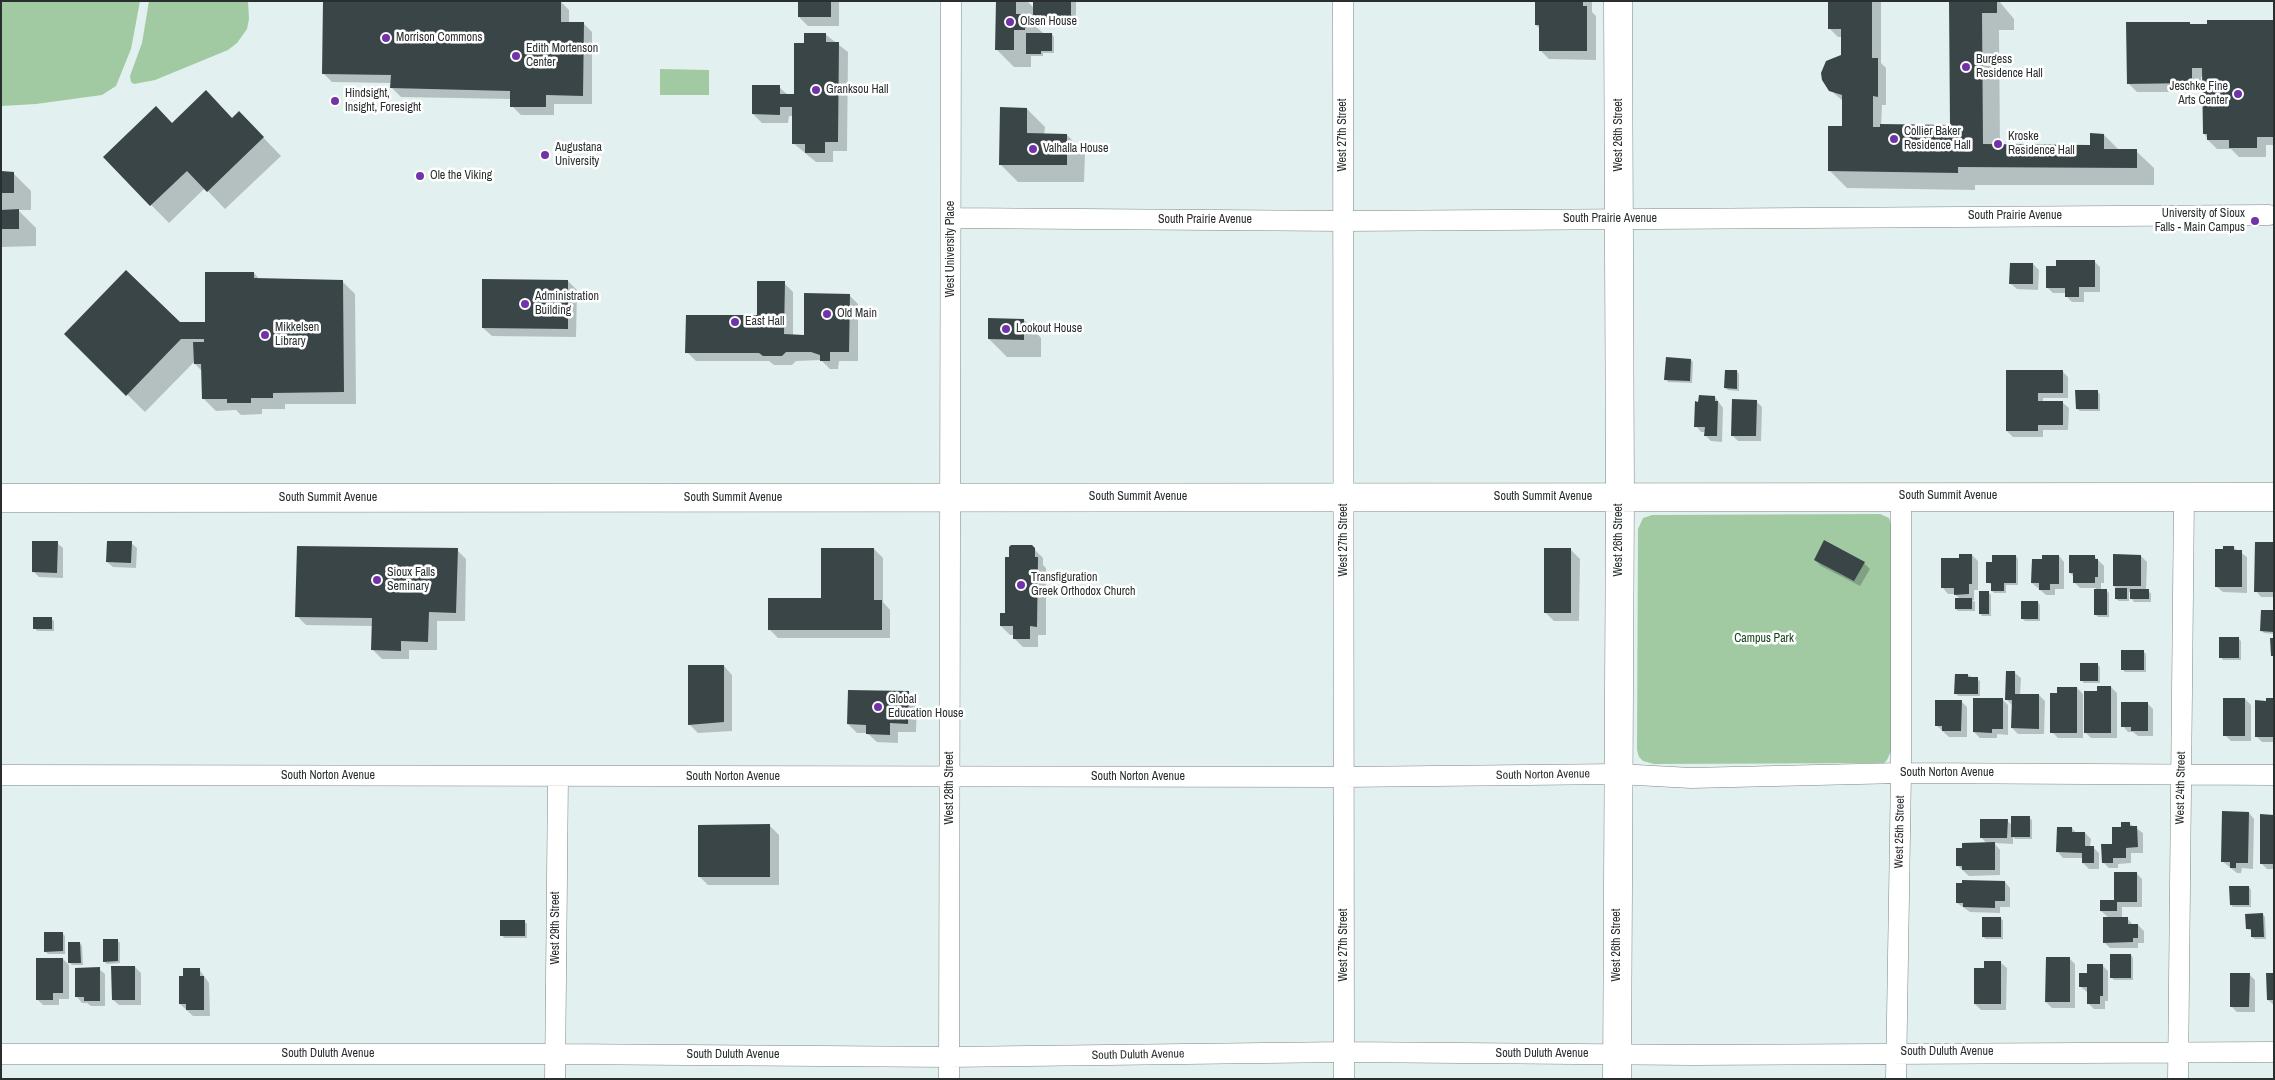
<!DOCTYPE html>
<style>
body{margin:0}
#map{position:relative;width:2275px;height:1080px;overflow:hidden;background:#e2f0ef;font-family:"Archivo Narrow",sans-serif}
canvas{display:block}
.frame{position:absolute;inset:0;border:2px solid #292e2e;pointer-events:none}
</style>
<div id="map">
<canvas width="2275" height="1080"></canvas>
<div class="frame"></div>
</div>
<script>
const ctx = document.querySelector('canvas').getContext('2d');
ctx.lineJoin = 'round';
function fill(path, color) { ctx.fillStyle = color; ctx.fill(path, 'evenodd'); }
const poly = rows => new Path2D(rows.map(r => 'M' + r).join(''));
function stroke(path, color, width, dash) { ctx.strokeStyle = color; ctx.lineWidth = width; ctx.lineCap = dash ? 'butt' : 'round'; ctx.setLineDash(dash || []); ctx.stroke(path); }
function write(font, color, halo, rows, align = 'center') {
  ctx.font = font + ' "Archivo Narrow",sans-serif'; ctx.lineWidth = 5; ctx.setLineDash([]); ctx.textBaseline = 'middle'; ctx.strokeStyle = halo; ctx.fillStyle = color; for (const [text, x, y, turn = 0] of rows) {
    ctx.save(); ctx.translate(x, y); ctx.rotate((+turn || 0) * Math.PI / 180); ctx.textAlign = isNaN(turn) ? turn : align; if (halo) ctx.strokeText(text, 0, 0); ctx.fillText(text, 0, 0); ctx.restore();
  }
}
fill(poly([
 [1,1,140,1,131,49,116,86,102,95,36,104,1,106],
 [149,1,248,1,249,19,247,29,237,43,228,50,155,80,134,84,131,82,130,76,142,43],
 [660,69,709,70,709,95,660,95],
 [1880,514,1889,518,1891,525,1891,751,1887,760,1884,763,1654,764,1643,761,1639,757,1637,750,1638,529,1643,518,1652,515]
]), '#a1caa3');
fill(poly([
 [560,1,569,10,569,23,583,23,592,32,592,104,554,104,554,115,521,115,512,106,512,99,401,97,392,88,392,83,332,82,323,73],
 [799,1,839,1,839,26,808,26,799,17],
 [997,1,1027,1,1034,8,1034,1,1076,1,1076,21,1062,21,1062,26,1048,26,1033,14,1033,24,1043,33,1052,34,1054,37,1054,53,1043,53,1043,56,1031,56,1031,67,1014,67,996,49],
 [1537,1,1592,1,1592,12,1596,16,1596,60,1549,59,1540,50,1540,29,1536,25],
 [1829,1,1881,1,1881,63,1886,68,1886,105,1882,105,1881,126,1951,127,1950,1,1999,1,2014,19,2014,30,1999,30,2000,146,2091,146,2104,135,2120,151,2136,151,2154,168,2154,185,1975,185,1975,190,1847,188,1829,170,1845,128,1843,101,1830,90,1842,56,1842,37,1838,37,1829,28],
 [2274,21,2274,145,2266,145,2266,157,2239,157,2231,149,2217,149,2208,140,2204,133,2204,76,2201,77,2201,92,2137,92,2128,83,2189,23,2192,26],
 [825,34,848,52,847,151,833,151,833,162,816,162,793,143,794,116,789,116,788,123,762,123,753,114,779,87,788,95,795,95,805,44],
 [1027,109,1045,127,1044,135,1067,135,1085,153,1084,182,1018,182,1000,164],
 [232,119,256,130,281,156,225,209,205,188,169,223,104,157,172,124],
 [1,172,13,173,31,191,31,210,18,210,36,228,36,246,1,247],
 [2095,262,2100,267,2100,292,2084,292,2084,302,2072,302,2066,296,2066,293,2053,293,2047,287],
 [2033,264,2039,270,2038,290,2017,289,2011,284],
 [254,273,260,280,343,282,355,294,356,404,285,404,285,409,262,409,262,414,241,415,236,410,216,411,204,399,203,372,195,364,195,361,145,412,66,334,180,324,207,323],
 [568,281,577,290,576,337,492,336,483,328],
 [784,283,793,292,793,336,805,336,849,295,858,304,858,361,839,361,838,369,830,369,821,360,796,361,792,365,774,365,769,361,696,361,687,352,758,316],
 [1024,320,1041,338,1041,357,1007,357,989,339],
 [1691,360,1693,362,1692,383,1668,382,1666,379],
 [1737,371,1739,374,1739,391,1728,390,1726,388],
 [2007,371,2062,371,2068,377,2068,398,2043,398,2043,402,2063,403,2069,408,2068,430,2043,430,2043,437,2013,437,2007,431],
 [2097,391,2100,394,2100,411,2080,411,2077,409],
 [1715,397,1723,408,1722,442,1711,441,1705,435,1706,432,1701,432,1696,426],
 [1756,401,1762,407,1761,441,1738,441,1732,435],
 [57,543,63,548,63,578,39,577,33,571],
 [131,543,137,548,136,568,113,567,107,562],
 [2274,543,2274,597,2261,597,2256,591],
 [1032,547,1043,558,1043,565,1046,568,1046,635,1038,635,1038,647,1023,647,1014,638,1014,635,1010,635,1001,626],
 [2233,547,2247,557,2247,593,2223,592,2217,587],
 [874,549,883,558,883,602,890,610,890,638,778,638,769,629,822,599],
 [457,550,466,559,465,621,437,621,437,650,409,650,409,659,382,659,373,650,373,626,306,625,297,616],
 [1571,550,1580,559,1579,621,1554,621,1545,612],
 [1972,555,1978,561,1978,590,1974,590,1974,600,1972,600,1975,602,1975,611,1958,611,1956,609,1960,599,1955,594,1948,594,1943,588,1960,559],
 [2016,556,2018,559,2018,585,2006,585,2006,593,1994,593,1992,591,1992,585,1988,582,1993,563],
 [2059,556,2064,562,2064,589,2055,589,2055,595,2046,595,2032,583,2043,560],
 [2094,556,2104,566,2104,583,2101,583,2101,590,2106,590,2109,593,2109,617,2098,617,2096,615,2096,588,2080,588,2074,582,2074,577,2070,573],
 [2141,556,2147,562,2146,591,2151,593,2151,602,2134,602,2132,599,2132,592,2129,592,2129,601,2119,601,2116,599,2116,588,2114,586],
 [1815,560,1864,563,1870,569,1860,586,1821,566],
 [1988,592,1991,595,1991,616,1982,616,1980,613],
 [2038,602,2040,605,2040,621,2025,621,2022,618],
 [2274,611,2274,634,2264,633,2262,631],
 [51,618,54,621,54,631,37,631,35,628],
 [2239,639,2241,641,2241,660,2223,660,2221,657],
 [2143,651,2146,654,2146,672,2125,672,2122,669],
 [2097,664,2100,667,2100,683,2084,683,2082,681],
 [724,666,732,675,732,731,698,733,689,724],
 [2015,673,2021,678,2020,695,2039,695,2045,701,2044,734,2018,734,2012,728,2013,706,2007,700],
 [1968,675,1980,681,1980,696,1958,696,1956,693],
 [2111,687,2117,693,2117,738,2091,738,2085,732,2098,693],
 [2077,688,2083,694,2083,738,2058,738,2052,732],
 [908,692,917,701,916,732,898,732,898,743,877,742,867,733,857,733,848,724],
 [2002,699,2008,705,2008,735,1997,734,1997,738,1980,738,1974,732],
 [2245,699,2251,705,2251,741,2231,741,2225,735],
 [2274,699,2274,742,2262,742,2256,736,2267,702],
 [1961,701,1967,707,1967,737,1949,737,1937,726],
 [2147,703,2153,709,2153,736,2138,736,2133,732,2128,732,2123,726],
 [2249,813,2254,819,2253,869,2242,868,2241,873,2237,873,2222,861],
 [2274,816,2274,869,2267,869,2261,863],
 [2029,818,2032,820,2032,839,2015,839,2013,837,2013,844,1994,843,2000,850,2000,875,1969,876,1957,865,1987,844,1981,837,2007,821,2012,825],
 [2130,824,2143,833,2143,853,2131,853,2131,863,2118,864,2118,868,2109,868,2103,862,2123,828],
 [770,826,779,835,779,885,708,885,699,876],
 [2072,828,2076,833,2085,833,2091,839,2090,847,2093,847,2099,853,2099,869,2089,869,2083,863,2083,858,2063,858,2058,852],
 [2136,873,2142,879,2142,907,2122,907,2122,918,2127,918,2133,925,2138,925,2144,931,2144,943,2138,943,2138,948,2110,948,2104,942,2109,918,2101,911,2115,901],
 [2005,882,2010,888,2010,907,2000,907,2000,913,1970,912,1957,903],
 [2249,887,2251,890,2251,907,2233,907,2231,905],
 [2262,914,2265,917,2266,939,2255,939,2252,937,2252,931,2247,929],
 [2001,918,2003,921,2003,939,1986,939,1983,937],
 [524,921,527,924,527,938,504,938,502,935],
 [62,933,65,936,65,954,48,954,45,951],
 [117,940,120,943,120,963,107,964,104,961],
 [80,943,82,946,83,965,72,965,69,962],
 [2131,955,2133,958,2133,980,2114,980,2111,977],
 [2069,958,2075,964,2075,1008,2052,1008,2046,1002],
 [63,959,69,965,69,999,59,999,59,1005,43,1005,37,999],
 [2001,963,2007,968,2006,1010,1981,1010,1975,1004,1985,969],
 [2102,965,2108,971,2108,1001,2105,1001,2105,1009,2094,1009,2088,1003,2088,993,2081,987,2089,974],
 [135,967,141,973,141,1005,119,1005,113,1000],
 [99,969,105,974,105,1006,91,1006,87,1003,82,1003,77,997],
 [199,969,209,983,210,1016,193,1016,180,1004,184,977],
 [2249,974,2255,980,2255,1012,2237,1012,2231,1006],
 [2274,974,2274,1005,2268,1000]
]), '#0003');
fill(poly([
 [323,1,561,1,561,22,584,22,583,96,546,95,546,107,510,107,510,91,390,88,391,75,322,74],
 [798,1,831,1,831,17,798,17],
 [996,1,1016,1,1016,14,1026,14,1025,30,1014,30,1014,50,995,50],
 [1033,1,1071,1,1071,16,1057,16,1057,21,1041,20,1041,15,1033,15],
 [1535,1,1583,1,1583,6,1587,6,1587,51,1539,51,1539,25,1535,25],
 [1828,1,1872,1,1872,58,1878,58,1878,97,1873,96,1873,127,1880,127,1880,124,1950,125,1949,1,1997,1,1997,13,1982,13,1983,144,2090,145,2090,133,2104,134,2104,149,2137,149,2137,168,1958,167,1958,173,1828,171,1828,126,1842,126,1842,95,1829,91,1822,80,1821,73,1826,61,1841,55,1841,29,1828,29],
 [2207,20,2274,20,2274,137,2257,137,2257,148,2229,148,2229,140,2207,140,2207,134,2203,134,2202,68,2192,68,2192,83,2127,84,2126,22,2190,22,2190,24,2207,24],
 [804,33,826,33,826,42,839,42,838,142,825,142,825,153,805,153,805,144,792,144,792,107,780,107,780,115,752,114,752,85,780,85,780,94,794,94,794,43,804,43],
 [1026,33,1052,33,1052,51,1041,51,1041,54,1026,54],
 [206,90,232,118,239,111,264,137,207,192,187,171,150,206,103,157,156,106,172,123],
 [1000,107,1027,108,1027,133,1067,134,1067,165,999,165],
 [1,171,14,172,14,193,1,193],
 [19,209,19,229,1,229,1,210],
 [2056,260,2095,260,2095,287,2079,287,2079,297,2065,297,2065,288,2046,288,2046,266,2056,266],
 [2010,263,2033,263,2033,284,2009,284],
 [126,270,180,322,205,322,205,272,254,272,254,278,343,280,344,392,273,393,273,398,251,398,251,403,227,403,227,399,202,399,201,364,194,364,193,342,204,342,204,339,181,339,126,396,64,334],
 [482,279,568,280,568,329,482,328],
 [757,281,785,281,784,334,804,335,804,293,850,294,849,352,830,352,830,361,820,361,820,355,811,352,786,352,782,356,763,356,759,353,685,353,686,315,757,315],
 [988,318,1024,319,1024,340,988,339],
 [1666,357,1691,359,1690,381,1664,380],
 [1725,370,1737,370,1737,389,1724,388],
 [2006,370,2063,370,2063,393,2038,393,2038,401,2063,401,2063,425,2038,425,2038,431,2006,431],
 [2075,390,2098,390,2098,409,2076,409],
 [1699,395,1715,396,1715,401,1718,401,1717,436,1704,436,1705,427,1694,427,1695,401,1698,402],
 [1732,399,1757,400,1756,436,1731,436],
 [1824,540,1865,562,1854,581,1814,560],
 [32,541,58,541,57,573,32,572],
 [107,541,132,541,131,563,106,562],
 [2255,542,2274,542,2273,592,2254,592],
 [1011,545,1032,545,1035,548,1035,557,1038,557,1037,627,1030,626,1030,639,1013,639,1013,626,1000,626,1000,613,1005,613,1005,557,1009,557,1009,547],
 [297,546,458,548,456,613,429,612,428,642,401,641,401,651,371,650,372,618,295,617],
 [2223,546,2234,546,2234,550,2242,550,2242,587,2215,587,2215,549,2223,549],
 [821,548,874,548,874,600,882,600,882,630,768,630,768,598,821,598],
 [1544,548,1571,548,1571,613,1544,613],
 [1959,554,1972,554,1972,584,1969,584,1969,594,1954,595,1954,588,1941,588,1941,558,1959,558],
 [2113,554,2141,555,2141,586,2113,586],
 [1992,555,2016,555,2016,583,2004,583,2004,591,1991,591,1991,583,1986,583,1986,562,1992,562],
 [2042,555,2059,555,2059,584,2050,584,2050,590,2039,590,2039,583,2031,583,2032,559,2042,559],
 [2069,555,2095,555,2095,559,2098,559,2098,577,2095,577,2095,583,2073,583,2073,573,2069,573],
 [2115,588,2127,588,2127,599,2115,599],
 [2094,589,2107,589,2107,615,2094,615],
 [2130,589,2149,589,2149,599,2130,599],
 [1979,591,1989,591,1989,614,1979,614],
 [1955,598,1972,598,1972,609,1955,609],
 [2021,601,2038,601,2038,619,2021,619],
 [2261,610,2274,610,2274,632,2260,631],
 [33,617,52,617,52,629,33,629],
 [2219,637,2239,637,2239,658,2219,658],
 [2270,638,2274,638,2274,656,2271,656],
 [2121,650,2144,650,2144,670,2121,670],
 [2080,663,2098,663,2098,681,2080,681],
 [688,665,724,665,724,722,688,725],
 [2006,671,2015,671,2015,694,2039,694,2039,729,2011,728,2012,700,2005,700],
 [1955,674,1968,674,1968,677,1978,677,1978,694,1954,694],
 [2097,686,2111,686,2111,733,2084,733,2084,691,2097,691],
 [2057,687,2077,687,2077,733,2050,733,2050,693,2057,693],
 [848,690,909,691,908,724,890,723,890,735,866,734,866,725,847,724],
 [1973,698,2003,698,2003,729,1992,729,1992,733,1973,732],
 [2223,698,2245,698,2245,736,2223,736],
 [2266,698,2274,698,2274,737,2255,737,2255,700,2266,701],
 [1935,700,1962,700,1961,731,1942,731,1942,726,1935,726],
 [2121,702,2148,702,2148,731,2131,731,2131,727,2121,727],
 [2222,811,2249,812,2248,863,2236,863,2236,868,2230,868,2230,862,2221,862],
 [2260,814,2274,815,2274,864,2260,864],
 [2011,816,2030,816,2030,837,2011,837],
 [1980,819,2008,819,2007,838,1980,838],
 [2121,822,2130,822,2130,826,2137,826,2138,847,2126,848,2126,858,2113,858,2113,863,2102,863,2101,844,2112,844,2112,827,2121,827],
 [770,824,770,877,698,877,698,825],
 [2057,827,2072,827,2072,832,2085,832,2085,846,2094,846,2094,863,2082,863,2082,853,2056,852],
 [1995,842,1995,870,1962,870,1962,866,1956,866,1956,848,1962,848,1962,843],
 [2114,872,2137,872,2137,902,2117,902,2117,911,2100,911,2100,900,2114,900],
 [1962,880,2005,881,2005,901,1995,901,1995,908,1963,907,1963,903,1956,903,1956,883,1962,883],
 [2229,886,2249,886,2249,905,2230,905],
 [2263,913,2264,937,2251,937,2251,929,2246,929,2245,914],
 [1982,917,2001,917,2001,937,1982,937],
 [2103,917,2128,917,2128,924,2138,924,2138,938,2133,938,2133,942,2103,943],
 [500,920,525,920,525,936,500,936],
 [44,932,63,932,63,951,44,952],
 [103,939,118,939,118,961,103,962],
 [68,942,80,942,81,963,68,963],
 [2110,954,2131,954,2131,978,2110,978],
 [2046,957,2070,957,2070,1002,2045,1002],
 [36,958,63,958,63,993,53,993,53,1000,36,1000],
 [1984,961,2001,961,2001,1004,1974,1004,1974,968,1984,968],
 [2087,964,2103,964,2103,996,2100,996,2100,1004,2087,1004,2087,987,2079,987,2079,973,2087,973],
 [111,966,135,966,135,1000,112,1000],
 [100,967,100,1001,84,1001,84,997,75,997,75,968],
 [183,968,200,968,200,976,204,976,204,1010,186,1010,186,1004,179,1004,179,976,183,976],
 [2230,973,2250,973,2249,1007,2230,1007],
 [2266,973,2274,973,2274,1000,2267,1000]
]), '#3a4548');
const street = poly([
 [1343,1,1344,1079],
 [951,218,1343,221,2269,215],
 [1,775,1344,777,1618,774,1691,778,1901,773,2274,775],
 [1,1054,555,1054,949,1057,1344,1052,1692,1055,2274,1052],
 [555,1079,558,777],
 [949,1079,951,1],
 [1896,1079,1901,773,1901,496],
 [2178,1079,2184,497]
]);
const secondary = poly([
 [1,498,2274,497],
 [1617,1079,1620,497,1618,1]
]);
stroke(street, '#7b8887', 21);
stroke(secondary, '#7b8887', 29);
stroke(street, '#fff', 20);
stroke(secondary, '#fff', 28);
for (const [x, y, r, color] of [
 [1010,22,5,"#7233a9"],
 [386,38,5,"#7233a9"],
 [516,56,5,"#7233a9"],
 [1966,67,5,"#7233a9"],
 [816,90,5,"#7233a9"],
 [2238,94,5,"#7233a9"],
 [335,101,5,"#7233a9"],
 [1894,139,5,"#7233a9"],
 [1998,144,5,"#7233a9"],
 [1033,149,5,"#7233a9"],
 [545,155,5,"#7233a9"],
 [420,176,5,"#7233a9"],
 [2255,221,5,"#7233a9"],
 [525,304,5,"#7233a9"],
 [827,314,5,"#7233a9"],
 [735,322,5,"#7233a9"],
 [1006,329,5,"#7233a9"],
 [265,335,5,"#7233a9"],
 [377,580,5,"#7233a9"],
 [1021,585,5,"#7233a9"],
 [878,707,5,"#7233a9"]
]) { const dot = new Path2D(); dot.arc(x, y, r, 0, 2 * Math.PI); ctx.fillStyle = color; ctx.fill(dot); stroke(dot, '#fff', 2); }
write('12px', '#292e2e', '#fff', [
 ["Olsen House",1020,22],
 ["Morrison Commons",396,38],
 ["Edith Mortenson",526,49],
 ["Center",526,63],
 ["Burgess",1976,60],
 ["Residence Hall",1976,74],
 ["Jeschke Fine",2228,87,"right"],
 ["Arts Center",2228,101,"right"],
 ["Granksou Hall",826,90],
 ["Hindsight,",345,94],
 ["Insight, Foresight",345,108],
 ["Collier Baker",1904,132],
 ["Residence Hall",1904,146],
 ["Kroske",2008,137],
 ["Residence Hall",2008,151],
 ["Augustana",555,148],
 ["University",555,162],
 ["Valhalla House",1043,149],
 ["Ole the Viking",430,176],
 ["University of Sioux",2245,214,"right"],
 ["Falls - Main Campus",2245,228,"right"],
 ["Administration",535,297],
 ["Building",535,311],
 ["Old Main",837,314],
 ["East Hall",745,322],
 ["Mikkelsen",275,328],
 ["Library",275,342],
 ["Lookout House",1016,329],
 ["Sioux Falls",387,573],
 ["Seminary",387,587],
 ["Transfiguration",1031,578],
 ["Greek Orthodox Church",1031,592],
 ["Global",888,700],
 ["Education House",888,714]
], 'left');
write('12px', '#292e2e', '#fff', [
 ["West 27th Street",1343,135,-90],
 ["West 26th Street",1619,135,-90],
 ["South Prairie Avenue",2015,216],
 ["South Prairie Avenue",1610,219],
 ["South Prairie Avenue",1205,220],
 ["West University Place",951,249,-90],
 ["South Summit Avenue",1948,496],
 ["South Summit Avenue",1138,497],
 ["South Summit Avenue",1543,497],
 ["South Summit Avenue",328,498],
 ["South Summit Avenue",733,498],
 ["West 27th Street",1344,540,-90],
 ["West 26th Street",1619,540,-90],
 ["South Norton Avenue",1947,773],
 ["South Norton Avenue",1543,775,-1],
 ["South Norton Avenue",328,776],
 ["South Norton Avenue",733,777],
 ["South Norton Avenue",1138,777],
 ["West 28th Street",950,788,-90],
 ["West 24th Street",2181,788,-89],
 ["West 25th Street",1900,832,-89],
 ["West 29th Street",556,928,-90],
 ["West 27th Street",1344,945,-90],
 ["West 26th Street",1617,945,-90],
 ["South Duluth Avenue",1947,1052],
 ["South Duluth Avenue",328,1054],
 ["South Duluth Avenue",1542,1054],
 ["South Duluth Avenue",733,1055],
 ["South Duluth Avenue",1138,1055,-1]
]);
write('12px', '#134319', '#fff', [
 ["Campus Park",1764,639]
]);
</script>
